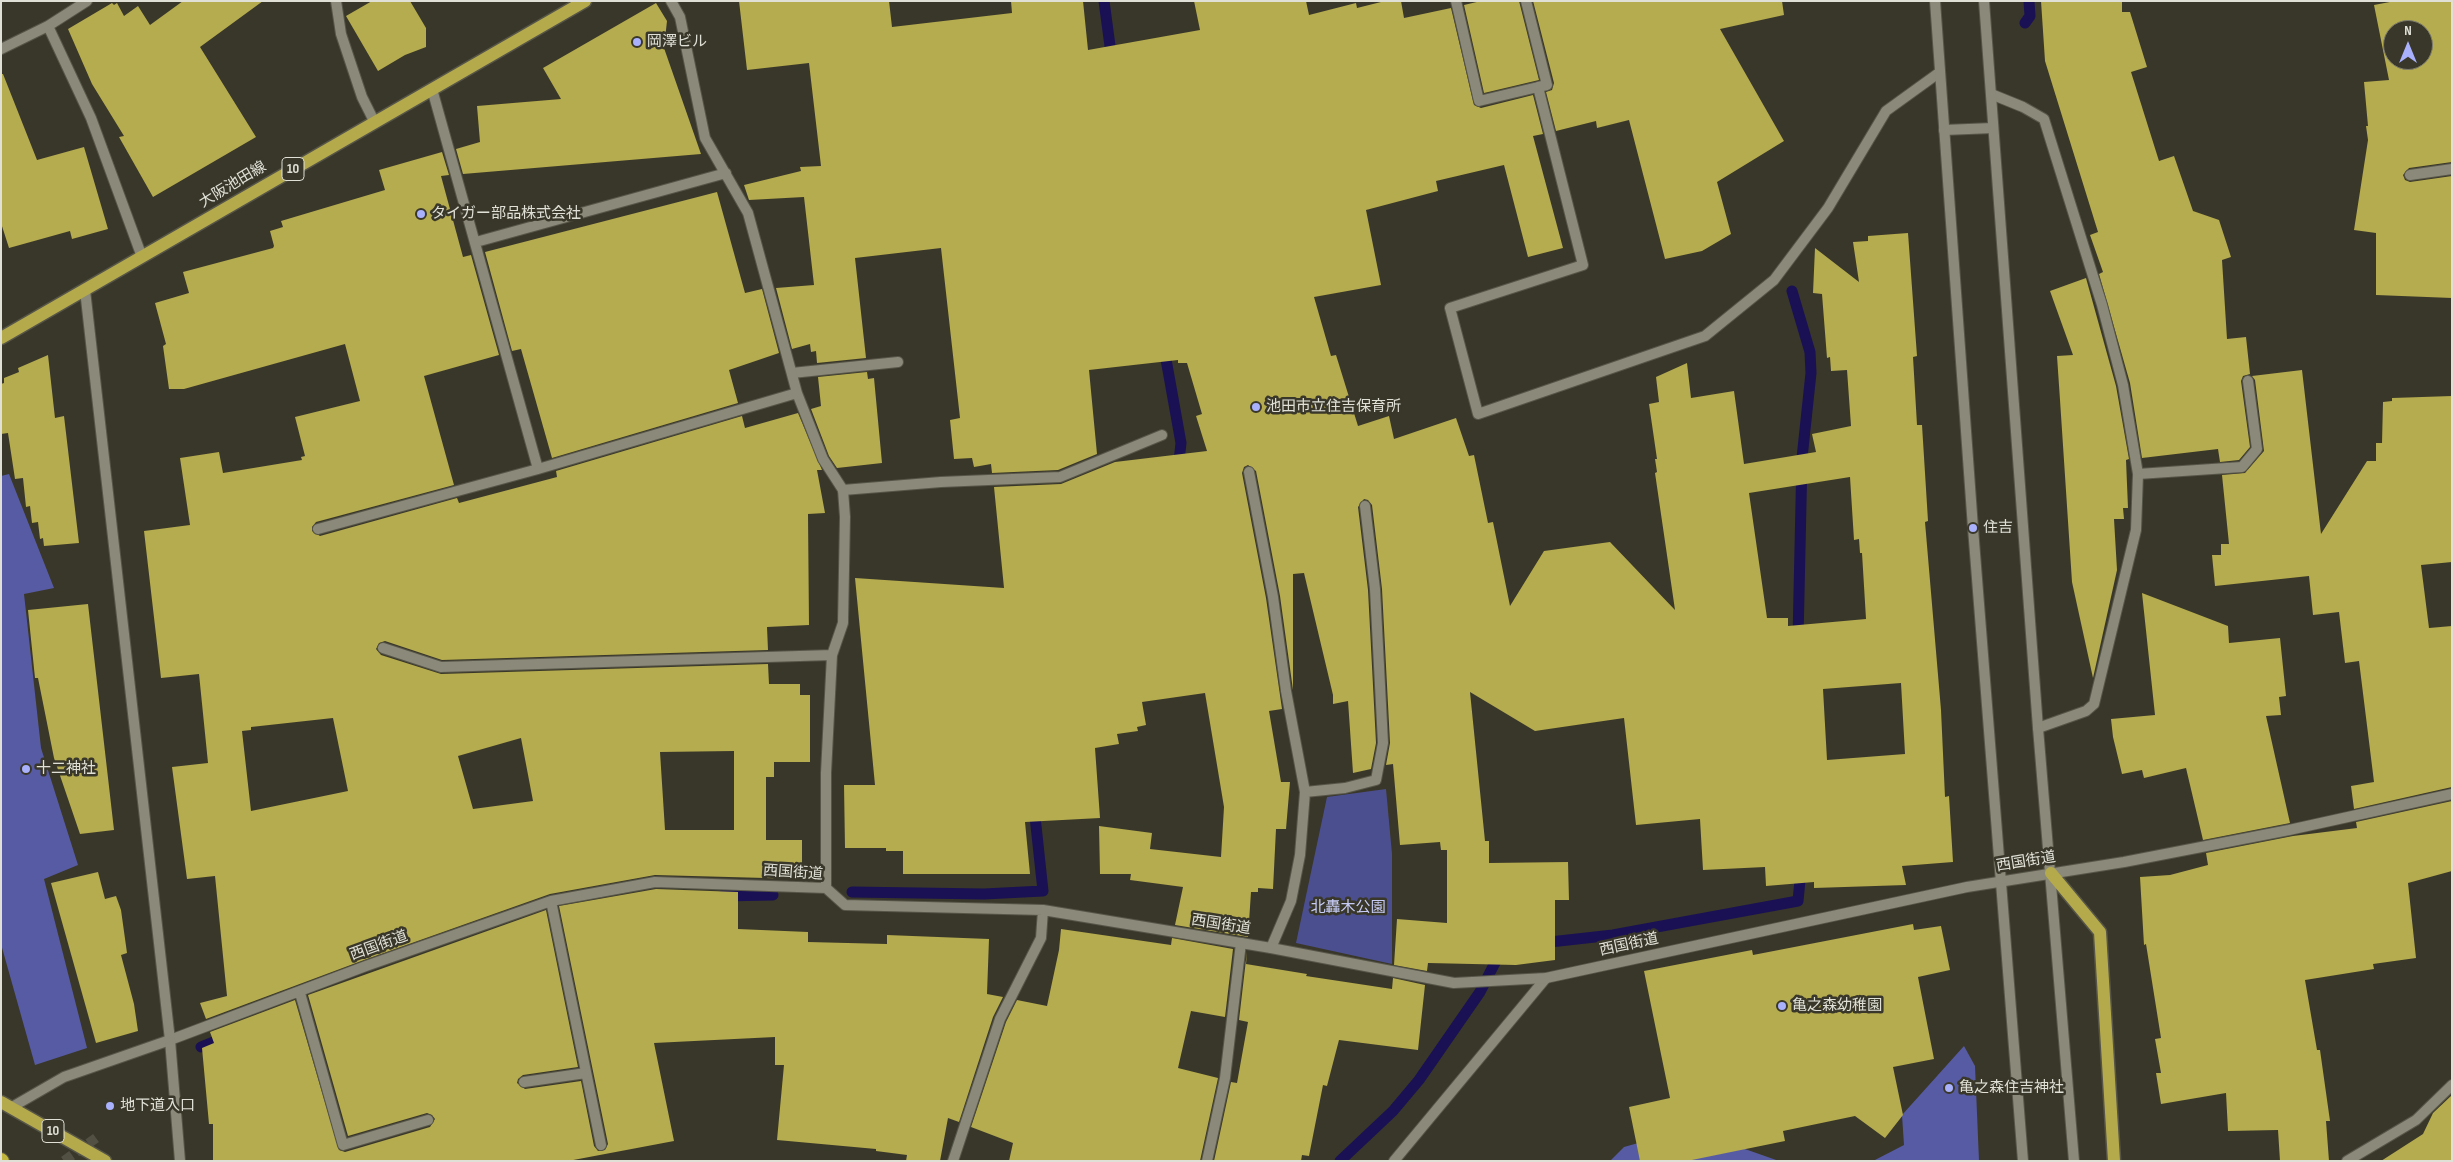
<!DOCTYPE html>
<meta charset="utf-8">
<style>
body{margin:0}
#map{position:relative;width:2453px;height:1162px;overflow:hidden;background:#393729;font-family:"Sofia Sans Condensed",sans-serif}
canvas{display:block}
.frame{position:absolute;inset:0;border:2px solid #e0e0d7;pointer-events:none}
.north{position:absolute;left:2383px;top:20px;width:50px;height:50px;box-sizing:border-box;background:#393729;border:1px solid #7c7b6f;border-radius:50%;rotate:0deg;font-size:14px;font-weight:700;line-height:20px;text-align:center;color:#e0e0d7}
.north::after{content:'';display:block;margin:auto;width:18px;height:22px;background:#a9b0fc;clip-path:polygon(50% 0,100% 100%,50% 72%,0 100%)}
</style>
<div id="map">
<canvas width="2453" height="1162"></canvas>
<div class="frame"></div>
<div class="north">N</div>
</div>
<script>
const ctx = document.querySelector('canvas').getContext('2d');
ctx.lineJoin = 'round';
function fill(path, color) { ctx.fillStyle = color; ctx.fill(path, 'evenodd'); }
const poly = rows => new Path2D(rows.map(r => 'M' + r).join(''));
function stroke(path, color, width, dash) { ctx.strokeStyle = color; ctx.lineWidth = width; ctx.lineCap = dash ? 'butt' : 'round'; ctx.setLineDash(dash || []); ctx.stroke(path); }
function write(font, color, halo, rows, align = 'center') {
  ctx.font = font + ' "Sofia Sans Condensed","Noto Sans JP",sans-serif'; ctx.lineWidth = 5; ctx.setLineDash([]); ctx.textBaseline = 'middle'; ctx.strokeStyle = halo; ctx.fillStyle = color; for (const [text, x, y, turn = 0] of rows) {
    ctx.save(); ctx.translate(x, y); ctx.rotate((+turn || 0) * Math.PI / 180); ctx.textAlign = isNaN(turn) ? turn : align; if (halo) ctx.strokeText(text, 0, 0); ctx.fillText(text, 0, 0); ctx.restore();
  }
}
fill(poly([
 [1386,789,1392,854,1392,964,1296,943,1327,797]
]), '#4c4f8f');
fill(poly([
 [9,474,54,588,24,594,41,748,78,865,44,879,87,1048,35,1065,1,944,1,476],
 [1964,1046,1975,1066,1979,1161,1873,1161,1904,1145,1902,1115],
 [1688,1129,1779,1161,1610,1161,1624,1147]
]), '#575ba4');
stroke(poly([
 [1104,1,1112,61],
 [2025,23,2030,16,2029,1],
 [1792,291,1810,352,1811,373,1802,458,1798,639],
 [1164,348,1181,443,1178,470],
 [852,892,984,894,1043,891,1034,807],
 [722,896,773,895],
 [1541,943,1613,935,1798,901,1801,870],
 [201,1047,228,1036],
 [1340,1161,1393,1111,1419,1080,1480,992,1500,953]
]), '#1a1154', 11);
fill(poly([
 [183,1,263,1,200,47,256,137,153,197,119,137,124,136,92,84,68,29,112,3,114,5,117,3,124,16,138,6,150,25],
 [372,1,410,1,426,28,426,47,405,55,378,71,346,16],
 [739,1,889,1,892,27,1012,13,1011,1,1083,1,1088,50,1200,30,1194,1,1306,1,1309,15,1356,3,1357,8,1385,1,1401,1,1404,18,1451,8,1474,105,1481,108,1533,95,1543,134,1533,136,1563,248,1528,257,1504,165,1436,181,1438,191,1366,210,1381,285,1314,297,1331,356,1336,355,1358,426,1389,416,1394,439,1456,418,1469,456,1474,455,1488,523,1493,522,1510,606,1544,551,1610,542,1675,610,1655,473,1657,472,1655,459,1657,459,1649,404,1659,402,1656,377,1687,363,1691,398,1734,391,1744,464,1816,452,1812,434,1851,426,1847,370,1831,371,1830,357,1827,358,1822,294,1813,293,1815,248,1859,282,1853,242,1868,241,1868,236,1908,233,1917,356,1913,357,1917,425,1922,425,1928,521,1925,522,1941,710,1945,797,1949,796,1953,862,1902,866,1906,885,1814,888,1814,882,1766,886,1765,867,1703,870,1700,819,1636,825,1624,718,1535,731,1470,692,1485,841,1489,841,1489,863,1568,862,1569,900,1555,900,1555,960,1516,965,1428,963,1427,971,1394,965,1397,919,1447,923,1447,850,1441,850,1440,842,1400,845,1393,764,1386,765,1390,743,1382,589,1372,505,1368,500,1364,499,1358,507,1368,590,1376,743,1371,769,1353,773,1348,701,1333,704,1333,695,1304,573,1293,574,1293,690,1280,596,1256,471,1248,465,1244,467,1242,473,1266,598,1282,709,1269,711,1281,782,1290,782,1286,829,1276,829,1273,889,1258,888,1258,892,1251,892,1248,937,1175,925,1183,887,1130,880,1131,874,1100,874,1099,826,1152,833,1150,849,1221,857,1224,807,1205,693,1142,702,1146,725,1137,727,1138,731,1117,734,1119,744,1095,748,1100,818,1025,822,1030,874,903,874,903,851,886,851,886,848,845,848,844,785,875,785,855,578,1004,588,994,487,1061,484,1115,462,1207,451,1196,416,1202,414,1187,363,1178,363,1178,360,1089,370,1097,454,1058,470,992,473,991,464,974,467,972,458,954,459,950,420,960,418,941,248,855,258,866,358,817,363,816,351,811,352,810,344,792,349,776,288,814,285,804,197,749,200,744,185,801,171,800,167,821,166,809,63,747,70],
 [1850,477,1854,540,1859,539,1860,553,1862,553,1866,619,1788,626,1788,618,1767,618,1749,493],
 [1901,683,1905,754,1827,760,1823,689],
 [1481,1,1519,1,1539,80,1484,93,1464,5],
 [1533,1,1782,1,1784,15,1720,29,1784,141,1717,182,1731,234,1702,251,1665,259,1629,120,1597,128,1596,121,1556,131,1546,92,1552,90,1554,83],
 [2041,1,2122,1,2122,12,2130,12,2147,67,2131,72,2159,161,2174,156,2193,211,2219,220,2231,257,2222,260,2227,339,2246,337,2250,374,2243,376,2241,381,2250,447,2239,460,2220,462,2218,449,2142,458,2130,383,2099,274,2103,272,2090,235,2098,232,2045,61],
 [2395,1,2452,1,2452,162,2409,168,2403,175,2405,180,2410,182,2452,176,2452,298,2376,295,2376,233,2354,230,2368,140,2366,126,2368,126,2364,82,2389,80,2374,5],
 [2393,30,2423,30,2423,60,2393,60],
 [656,3,667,21,664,48,701,154,463,174,456,149,480,142,477,106,561,99,543,68],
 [1,74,3,74,37,160,84,147,108,229,72,239,70,231,9,248,1,223],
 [442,152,449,175,441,176,463,257,471,255,499,355,424,376,454,485,316,522,312,527,312,531,320,536,457,498,459,503,557,477,556,471,742,416,745,428,798,413,822,470,817,470,825,513,808,514,809,625,767,627,768,650,442,660,385,641,379,643,376,649,381,655,441,674,768,664,769,684,800,684,800,695,810,695,810,762,774,762,774,777,766,777,766,840,802,840,802,879,655,875,550,894,364,960,206,1019,200,1003,227,996,215,876,187,879,172,767,208,763,199,674,161,678,144,531,190,525,180,458,219,452,223,473,302,460,301,457,305,456,295,417,360,401,345,344,184,389,169,389,163,346,166,344,155,303,189,293,183,272,273,248,274,246,270,231,283,227,281,221,385,190,379,170],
 [333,718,348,791,251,811,242,731,251,730,251,727],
 [521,738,533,801,473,809,458,756],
 [734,751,734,830,665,830,660,752],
 [717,192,745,293,762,289,779,353,729,370,738,403,552,458,521,349,512,351,485,252],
 [2086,278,2116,386,2129,459,2126,460,2128,508,2123,508,2124,519,2114,519,2117,570,2093,678,2072,582,2060,400,2057,356,2073,355,2050,291],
 [48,355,55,418,64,416,79,543,44,546,43,538,40,539,38,522,32,523,30,506,26,507,23,478,15,479,8,433,1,434,1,384,4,383,4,378,19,372,18,368],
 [2302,370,2321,534,2367,461,2376,461,2376,443,2382,443,2383,402,2392,401,2392,398,2452,396,2452,562,2421,565,2429,628,2452,626,2452,787,2354,809,2351,786,2374,782,2359,661,2345,663,2339,612,2313,615,2309,576,2215,586,2212,555,2221,555,2221,544,2229,544,2222,475,2245,473,2264,451,2255,380,2252,376],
 [867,372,868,379,874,378,882,463,837,468,829,456,811,409,821,406,818,377],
 [2142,593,2228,626,2229,643,2280,638,2286,696,2279,697,2281,715,2266,716,2290,823,2203,840,2186,768,2144,778,2142,770,2122,774,2113,737,2111,719,2155,715],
 [88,604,114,830,80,834,54,758,38,678,35,678,28,610],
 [2452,801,2452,871,2408,883,2416,958,2373,964,2374,969,2305,980,2317,1050,2320,1050,2330,1121,2326,1121,2329,1161,2280,1161,2278,1130,2228,1131,2226,1093,2161,1104,2156,1073,2161,1073,2155,1039,2161,1038,2146,944,2144,945,2140,877,2170,875,2208,865,2206,853,2293,836,2357,828,2356,822],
 [98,872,105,899,116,896,121,910,127,953,121,955,134,1004,138,1031,96,1043,51,883],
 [656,889,738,892,738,929,808,932,808,942,887,944,887,935,989,939,987,994,1003,997,993,1017,959,1122,948,1118,940,1161,906,1161,907,1155,876,1151,876,1149,777,1140,784,1065,775,1065,775,1037,654,1043,674,1141,568,1161,213,1161,213,1124,209,1124,202,1048,214,1043,210,1032,295,1000,339,1150,345,1152,430,1127,435,1119,432,1115,427,1113,348,1136,308,995,546,910,578,1067,523,1075,518,1079,517,1083,525,1089,581,1081,594,1146,598,1151,605,1150,608,1144,559,906],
 [1913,924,1914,930,1941,926,1950,970,1918,977,1934,1059,1893,1067,1903,1115,1885,1138,1855,1116,1783,1131,1785,1141,1687,1161,1640,1161,1629,1107,1670,1098,1644,971,1752,950,1753,955],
 [1061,929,1171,945,1172,938,1233,949,1225,1017,1191,1011,1178,1068,1218,1078,1200,1161,1009,1161,1013,1143,971,1127,1006,1022,1017,1000,1047,1006,1059,950],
 [1247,951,1246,964,1307,974,1306,976,1392,989,1393,978,1425,985,1418,1050,1339,1040,1327,1086,1323,1085,1309,1156,1302,1155,1301,1161,1214,1161,1231,1082,1237,1083,1248,1022,1239,1020],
 [2452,1095,2452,1161,2381,1161,2423,1134,2433,1113]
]), '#b5ab4f');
stroke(poly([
 [64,1161,96,1138]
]), '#525043', 10, [10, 5]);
const service = poly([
 [1991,94,2023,107,2044,119,2102,305,2123,385,2138,474,2136,530,2094,704,2086,711,2038,728],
 [792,373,898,362],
 [1249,472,1273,597,1286,691,1305,792,1300,855,1291,901,1271,948],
 [843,490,941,482,1060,477,1162,435],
 [1305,792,1345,788,1376,780,1383,743,1375,589,1365,506],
 [12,1107,64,1077,170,1040],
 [1207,1161,1225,1078,1241,943],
 [1394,1161,1546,978]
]);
const minor = poly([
 [87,1,48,26,91,118,142,257],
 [336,1,341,34,362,97,374,121],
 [671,1,680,17,705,138,748,213,797,393,823,459,843,490,845,517,843,623,832,655,826,773,826,888],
 [1456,1,1479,101,1538,87],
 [1526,1,1547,85,1538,87,1583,265,1450,308,1478,414,1705,336,1774,280,1828,208,1886,111,1940,72],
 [1,49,48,26],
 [432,89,538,469],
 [1944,130,1993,128],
 [2410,175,2452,169],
 [476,242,726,173],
 [2138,474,2242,467,2257,449,2248,381],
 [318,529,538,469,797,393],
 [383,648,441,667,832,655],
 [551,901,601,1145],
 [300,993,343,1145,428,1120],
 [170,1040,366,966,551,901,655,882,826,888,845,905,1043,910,1271,948,1454,983,1546,978,1967,887,2124,862,2289,830,2452,794],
 [524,1082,586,1073],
 [953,1161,1000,1019,1041,938,1043,910],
 [2347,1161,2416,1120,2452,1085]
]);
const tertiary = poly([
 [1935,1,1973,528,2023,1161],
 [1984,1,2038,728,2074,1161],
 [85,290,170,1040,180,1161]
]);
const primary = poly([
 [1,338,585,1],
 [2051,873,2100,932,2114,1161],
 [1,1102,105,1161]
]);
const trunk = poly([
 [1,1160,2,1161]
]);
stroke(service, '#565548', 12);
stroke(minor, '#565548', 12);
stroke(tertiary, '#565548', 12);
stroke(primary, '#565548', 15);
stroke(trunk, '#565548', 16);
stroke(service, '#8b8979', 10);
stroke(minor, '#8b8979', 10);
stroke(tertiary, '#8b8979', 10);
stroke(primary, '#b4aa4c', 12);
stroke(trunk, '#c2b53d', 14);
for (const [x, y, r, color] of [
 [637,42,5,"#a9b0fc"],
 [421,214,5,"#a9b0fc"],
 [1256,407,5,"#a9b0fc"],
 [1973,528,5,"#a9b0fc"],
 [26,769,5,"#a9b0fc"],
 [1782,1006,5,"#a9b0fc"],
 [1949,1088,5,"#a9b0fc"],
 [110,1106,5,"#a9b0fc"]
]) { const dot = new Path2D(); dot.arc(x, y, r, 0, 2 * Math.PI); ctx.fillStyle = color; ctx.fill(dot); stroke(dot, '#393729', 2); }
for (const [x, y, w] of [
 [293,169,22],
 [53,1131,22]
]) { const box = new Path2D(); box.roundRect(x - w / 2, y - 11.5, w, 23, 4); ctx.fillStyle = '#393729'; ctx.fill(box); stroke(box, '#e0e0d7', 1); }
write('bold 14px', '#e0e0d7', null, [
 ["10",293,169],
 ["10",53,1131]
]);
write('15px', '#e0e0d7', '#393729', [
 ["岡澤ビル",647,42],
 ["タイガー部品株式会社",431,214],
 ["池田市立住吉保育所",1266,407],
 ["住吉",1983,528],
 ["十二神社",36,769],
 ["亀之森幼稚園",1792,1006],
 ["亀之森住吉神社",1959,1088],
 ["地下道入口",120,1106]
], 'left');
write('15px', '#e0e0d7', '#393729', [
 ["大阪池田線",233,185,-31],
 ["西国街道",2026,862,-9],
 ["西国街道",793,873,4],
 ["西国街道",1221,925,9],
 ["西国街道",1629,945,-12],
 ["西国街道",379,946,-20]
]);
write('15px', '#c7ccf6', '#393729', [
 ["北轟木公園",1348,908]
]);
</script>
